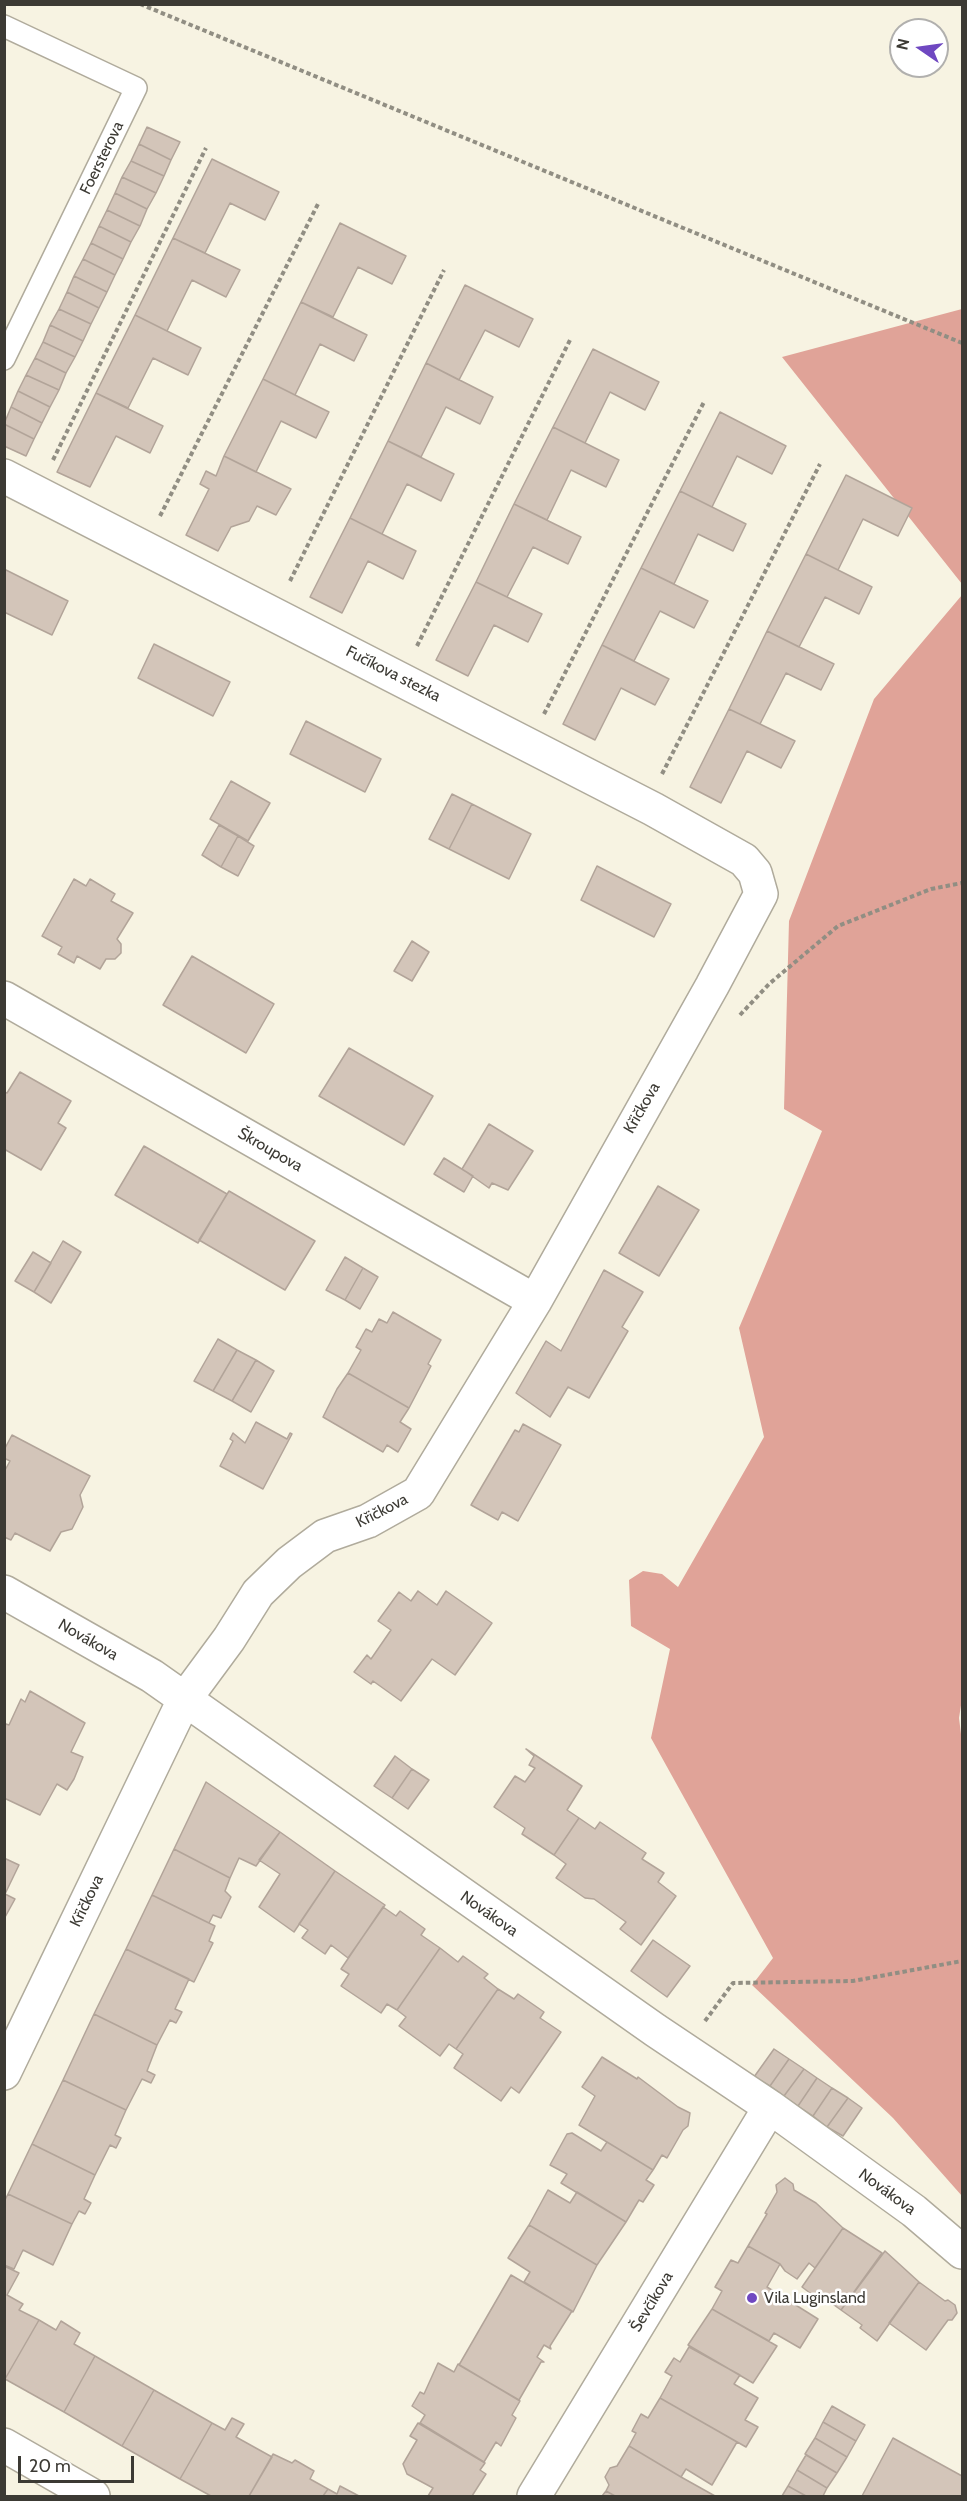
<!DOCTYPE html>
<meta charset="utf-8">
<style>
body{margin:0}
#map{position:relative;width:967px;height:2501px;overflow:hidden;background:#f7f3e2;font-family:Cabin,sans-serif}
canvas{display:block}
.frame{position:absolute;inset:0;border:6px solid #3c3a34;pointer-events:none}
.north{position:absolute;left:889px;top:18px;width:60px;height:60px;box-sizing:border-box;background:#fff;border:2px solid #b1b0ae;border-radius:50%;rotate:283deg;font-size:16px;font-weight:700;line-height:24px;text-align:center;color:#3c3a34}
.north::after{content:'';display:block;margin:auto;width:21px;height:27px;background:#6f48c1;clip-path:polygon(50% 0,100% 100%,50% 72%,0 100%)}
.scale{position:absolute;left:18px;top:2456px;width:116px;height:27px;box-sizing:border-box;border:3px solid #3c3a34;border-top:0;padding-left:8px;font-size:18px;line-height:21px;white-space:nowrap;color:#3c3a34;-webkit-text-stroke:4px #fff;paint-order:stroke}
</style>
<div id="map">
<canvas width="967" height="2501"></canvas>
<div class="frame"></div>
<div class="north">N</div>
<div class="scale">20 m</div>
</div>
<script>
const ctx = document.querySelector('canvas').getContext('2d');
ctx.lineJoin = 'round';
function fill(path, color) { ctx.fillStyle = color; ctx.fill(path, 'evenodd'); }
const poly = rows => new Path2D(rows.map(r => 'M' + r).join(''));
function stroke(path, color, width, dash) { ctx.strokeStyle = color; ctx.lineWidth = width; ctx.lineCap = dash ? 'butt' : 'round'; ctx.setLineDash(dash || []); ctx.stroke(path); }
function write(font, color, halo, rows, align = 'center') {
  ctx.font = font + ' Cabin,sans-serif'; ctx.lineWidth = 5; ctx.setLineDash([]); ctx.textBaseline = 'middle'; ctx.strokeStyle = halo; ctx.fillStyle = color; for (const [text, x, y, turn = 0] of rows) {
    ctx.save(); ctx.translate(x, y); ctx.rotate((+turn || 0) * Math.PI / 180); ctx.textAlign = isNaN(turn) ? turn : align; if (halo) ctx.strokeText(text, 0, 0); ctx.fillText(text, 0, 0); ctx.restore();
  }
}
fill(poly([
 [962,309,962,584,782,357],
 [962,595,962,1699,959,1718,962,1742,962,2196,893,2118,752,1985,773,1958,651,1738,670,1649,631,1626,629,1580,643,1571,662,1574,678,1587,764,1437,739,1328,822,1131,784,1109,789,921,874,699]
]), '#e0a398');
const building = poly([
 [147,127,180,142,171,160,139,144,147,127],
 [139,144,171,160,164,176,131,161,139,144],
 [212,159,279,192,265,220,230,203,205,253,173,238,212,159],
 [131,161,164,176,156,193,122,177,131,161],
 [122,177,156,193,147,209,115,193,122,177],
 [115,193,147,209,140,226,107,210,115,193],
 [107,210,140,226,131,242,99,226,107,210],
 [340,223,406,256,392,284,358,267,333,317,301,302,340,223],
 [99,226,131,242,123,259,91,243,99,226],
 [173,238,240,270,226,297,192,280,167,331,135,315,173,238],
 [91,243,123,259,115,275,83,259,91,243],
 [83,259,115,275,107,292,74,276,83,259],
 [74,276,107,292,99,308,67,292,74,276],
 [465,285,533,319,519,347,485,330,459,380,426,363,465,285],
 [67,292,99,308,91,324,59,309,67,292],
 [301,302,367,335,354,361,320,344,295,395,263,379,301,302],
 [59,309,91,324,83,341,50,325,59,309],
 [135,315,201,348,188,375,153,358,128,408,96,393,135,315],
 [50,325,83,341,75,357,43,342,50,325],
 [43,342,75,357,66,373,35,358,43,342],
 [593,349,659,382,645,410,610,392,585,443,553,427,593,349],
 [35,358,66,373,59,390,26,375,35,358],
 [426,363,493,397,480,424,446,407,421,457,388,441,426,363],
 [26,375,59,390,50,407,18,391,26,375],
 [263,379,329,412,316,438,281,421,256,472,224,456,263,379],
 [18,391,50,407,42,423,11,407,18,391],
 [96,393,163,426,150,453,116,436,90,487,57,472,96,393],
 [11,407,42,423,34,439,4,424,11,407],
 [720,412,786,446,772,474,737,456,712,507,680,491,720,412],
 [4,424,34,439,26,456,4,446,4,424],
 [553,427,619,460,606,487,571,470,547,520,514,504,553,427],
 [388,441,454,474,441,501,407,484,382,534,350,518,388,441],
 [224,456,291,489,276,515,257,506,249,521,231,527,218,551,186,535,209,489,200,484,206,471,216,476,224,456],
 [846,475,912,508,898,536,863,519,838,570,806,554,846,475],
 [680,491,746,524,733,551,698,534,674,584,641,568,680,491],
 [514,504,581,537,568,564,533,547,507,597,476,582,514,504],
 [350,518,416,551,403,579,368,561,342,613,310,597,350,518],
 [806,554,872,587,859,614,825,597,799,647,767,631,806,554],
 [641,568,708,601,694,628,660,611,634,661,602,645,641,568],
 [4,569,68,601,52,635,4,612,4,569],
 [476,582,542,614,528,642,494,625,468,676,436,660,476,582],
 [767,631,834,664,821,690,786,673,760,724,729,709,767,631],
 [154,644,230,682,213,716,138,678,154,644],
 [602,645,669,679,655,705,621,688,595,740,563,724,602,645],
 [729,709,795,741,781,768,747,751,721,803,690,787,729,709],
 [306,721,381,759,365,792,290,754,306,721],
 [231,781,270,803,248,841,210,819,231,781],
 [452,794,472,804,449,849,429,839,452,794],
 [472,804,531,834,509,879,449,849,472,804],
 [219,825,238,836,221,867,202,855,219,825],
 [238,836,254,846,238,876,221,867,238,836],
 [597,866,671,904,654,937,581,900,597,866],
 [74,879,86,886,90,879,115,894,111,901,133,913,117,939,121,944,121,953,115,959,106,959,100,969,77,956,74,963,58,954,62,947,42,936,74,879],
 [412,941,429,952,412,981,394,971,412,941],
 [192,956,274,1004,246,1053,163,1005,192,956],
 [349,1048,433,1096,404,1145,319,1096,349,1048],
 [20,1072,71,1101,58,1123,66,1128,41,1170,4,1149,4,1092,7,1093,20,1072],
 [489,1124,533,1151,508,1190,492,1183,489,1188,462,1169,489,1124],
 [144,1146,227,1194,198,1243,115,1195,144,1146],
 [444,1158,473,1176,464,1192,434,1174,444,1158],
 [658,1186,699,1210,659,1276,619,1253,658,1186],
 [229,1191,315,1241,285,1290,199,1240,229,1191],
 [63,1241,81,1252,51,1303,34,1292,63,1241],
 [33,1252,51,1263,34,1292,15,1281,33,1252],
 [345,1257,363,1268,345,1300,326,1290,345,1257],
 [363,1268,378,1277,360,1309,345,1300,363,1268],
 [604,1270,643,1292,622,1327,628,1331,589,1398,568,1387,550,1417,516,1393,546,1341,561,1351,604,1270],
 [393,1312,441,1340,428,1364,431,1366,409,1408,348,1373,361,1350,356,1347,366,1329,372,1332,379,1319,387,1323,393,1312],
 [218,1339,237,1350,213,1391,194,1381,218,1339],
 [237,1350,256,1360,232,1401,213,1391,237,1350],
 [256,1360,274,1371,251,1412,232,1401,256,1360],
 [348,1373,409,1408,400,1422,411,1429,398,1452,387,1445,383,1452,323,1417,337,1389,348,1373],
 [256,1422,287,1439,290,1433,292,1434,263,1489,220,1466,233,1441,230,1439,233,1433,245,1443,256,1422],
 [523,1424,561,1445,518,1521,502,1512,498,1520,471,1505,515,1430,519,1432,523,1424],
 [12,1435,90,1476,80,1495,83,1507,72,1529,61,1532,50,1551,15,1533,11,1540,4,1537,4,1472,10,1461,4,1458,4,1450,12,1435],
 [418,1591,437,1605,446,1591,492,1623,455,1675,432,1659,401,1701,373,1681,371,1684,354,1672,367,1655,371,1659,391,1630,378,1621,399,1592,411,1601,418,1591],
 [30,1691,85,1723,71,1752,83,1757,74,1779,67,1790,57,1784,40,1815,4,1798,4,1728,6,1724,9,1725,21,1699,25,1702,30,1691],
 [526,1749,582,1786,567,1810,579,1818,554,1855,522,1834,525,1828,494,1807,515,1776,525,1782,535,1768,529,1765,534,1756,526,1749],
 [395,1756,412,1769,392,1798,374,1786,395,1756],
 [412,1769,429,1780,408,1809,392,1798,412,1769],
 [206,1782,280,1832,256,1866,239,1858,230,1878,174,1849,206,1782],
 [579,1818,595,1829,600,1822,646,1853,642,1859,664,1873,658,1882,676,1896,641,1945,620,1929,626,1922,594,1899,585,1898,556,1878,566,1864,554,1855,579,1818],
 [280,1832,335,1871,294,1932,259,1907,280,1874,259,1860,280,1832],
 [174,1849,230,1878,225,1891,231,1897,221,1918,213,1915,209,1923,152,1895,174,1849],
 [4,1858,19,1865,5,1894,15,1899,4,1919,4,1858],
 [335,1871,385,1905,348,1958,331,1945,325,1954,302,1938,308,1930,299,1924,335,1871],
 [152,1895,215,1926,209,1941,213,1943,194,1982,126,1949,152,1895],
 [383,1907,396,1916,400,1911,425,1929,421,1935,440,1948,397,2010,387,2004,381,2013,341,1986,349,1974,341,1969,383,1907],
 [653,1940,690,1966,667,1997,631,1971,653,1940],
 [440,1948,458,1962,463,1956,488,1974,484,1978,498,1989,456,2049,449,2044,440,2056,399,2026,406,2017,397,2010,440,1948],
 [126,1949,189,1979,175,2009,182,2012,176,2023,170,2020,157,2045,94,2014,126,1949],
 [498,1989,514,1999,518,1994,544,2012,540,2018,561,2032,519,2093,511,2087,501,2101,454,2068,463,2054,456,2049,498,1989],
 [94,2014,157,2045,147,2071,155,2075,151,2083,142,2079,126,2110,63,2080,94,2014],
 [774,2049,789,2059,770,2086,754,2077,774,2049],
 [602,2057,637,2079,638,2077,678,2107,690,2113,688,2126,683,2130,667,2158,662,2155,653,2170,579,2125,595,2096,582,2087,602,2057],
 [789,2059,804,2069,784,2096,770,2086,789,2059],
 [804,2069,817,2078,798,2106,784,2096,804,2069],
 [817,2078,832,2088,813,2116,798,2106,817,2078],
 [63,2080,126,2110,115,2135,121,2138,116,2148,110,2145,95,2175,32,2144,63,2080],
 [832,2088,848,2098,827,2127,813,2116,832,2088],
 [848,2098,862,2108,843,2136,827,2127,848,2098],
 [572,2133,601,2151,607,2142,653,2170,646,2180,654,2185,643,2202,639,2200,626,2222,561,2183,567,2174,550,2165,567,2134,572,2133],
 [32,2144,95,2175,84,2199,91,2203,85,2214,79,2211,72,2224,8,2194,32,2144],
 [785,2178,793,2184,794,2190,816,2203,843,2228,815,2268,809,2263,797,2279,785,2271,780,2264,748,2246,767,2214,765,2213,777,2192,776,2185,785,2178],
 [548,2190,570,2203,577,2192,626,2222,597,2265,529,2225,548,2190],
 [8,2194,72,2224,53,2265,23,2250,14,2269,4,2265,4,2202,8,2194],
 [529,2225,597,2265,573,2312,524,2282,530,2272,508,2258,529,2225],
 [843,2228,882,2253,841,2310,820,2295,818,2299,802,2287,843,2228],
 [748,2246,780,2264,767,2287,818,2319,800,2348,774,2333,769,2341,712,2309,722,2291,715,2287,731,2260,738,2263,748,2246],
 [885,2251,919,2282,877,2341,860,2328,862,2325,841,2310,885,2251],
 [4,2266,19,2273,7,2295,23,2304,19,2310,39,2320,5,2379,4,2266],
 [511,2275,572,2311,550,2346,551,2349,544,2345,537,2357,544,2362,541,2362,519,2400,459,2365,511,2275],
 [919,2282,945,2301,948,2300,955,2305,957,2313,952,2320,948,2320,926,2350,889,2323,919,2282],
 [712,2309,777,2346,753,2383,688,2345,712,2309],
 [39,2320,56,2330,61,2321,80,2333,74,2344,95,2356,64,2412,5,2379,39,2320],
 [689,2347,740,2375,734,2384,758,2398,745,2420,758,2427,746,2447,660,2398,672,2376,665,2372,674,2358,680,2362,689,2347],
 [95,2356,154,2390,122,2446,64,2412,95,2356],
 [438,2363,454,2372,458,2364,520,2401,512,2415,516,2418,501,2446,496,2442,484,2462,420,2423,425,2415,412,2406,420,2392,424,2394,438,2363],
 [154,2390,212,2423,180,2479,122,2446,154,2390],
 [660,2398,737,2442,712,2485,686,2469,681,2477,629,2446,636,2433,632,2431,641,2414,648,2418,660,2398],
 [832,2406,865,2425,856,2441,823,2422,832,2406],
 [232,2418,244,2424,236,2437,272,2457,249,2496,211,2496,180,2479,212,2423,225,2430,232,2418],
 [823,2422,856,2441,847,2457,815,2438,823,2422],
 [418,2423,485,2463,480,2470,486,2474,472,2496,428,2496,433,2488,407,2474,403,2464,417,2440,410,2436,418,2423],
 [815,2438,847,2457,837,2473,805,2454,815,2438],
 [893,2438,962,2476,962,2496,862,2496,893,2438],
 [629,2446,681,2477,715,2496,615,2496,606,2491,609,2485,605,2477,610,2468,617,2466,629,2446],
 [273,2454,292,2463,295,2460,314,2471,310,2479,328,2489,323,2496,249,2496,273,2454],
 [806,2455,837,2473,827,2488,797,2470,806,2455],
 [797,2470,827,2488,823,2496,806,2496,788,2486,797,2470],
 [340,2486,359,2496,323,2496,328,2489,337,2494,340,2486],
 [788,2486,806,2496,782,2496,788,2486],
 [606,2491,615,2496,602,2496,606,2491]
]);
fill(building, '#d3c5b9');
stroke(building, '#b2a499', 1.5);
const service = poly([
 [4,26,136,88,4,359]
]);
const minor = poly([
 [4,476,653,809,744,860,755,873,761,894,712,986,535,1301,418,1493,368,1521,325,1536,289,1563,258,1593,229,1639,184,1700,4,2073],
 [4,998,535,1301],
 [4,1592,152,1676,655,2030,770,2107,914,2211,962,2252],
 [4,2445,93,2496],
 [534,2496,770,2107]
]);
stroke(service, '#b0ab9c', 24);
stroke(minor, '#b0ab9c', 36);
stroke(poly([
 [140,4,962,343],
 [53,460,206,148],
 [160,516,318,204],
 [290,581,444,270],
 [417,646,571,338],
 [544,714,704,402],
 [662,774,820,464],
 [740,1015,769,984,838,926,931,889,962,883],
 [705,2021,733,1983,853,1981,962,1961]
]), '#918e83', 4, [4.5, 3]);
stroke(service, '#fff', 21);
stroke(minor, '#fff', 33);
for (const [x, y, r, color] of [
 [752,2298,6,"#6f48c1"]
]) { const dot = new Path2D(); dot.arc(x, y, r, 0, 2 * Math.PI); ctx.fillStyle = color; ctx.fill(dot); stroke(dot, '#fff', 2); }
write('16px', '#3c3a34', '#fff', [
 ["Foersterova",102,158,-64],
 ["Fučíkova stezka",393,674,27],
 ["Křičkova",642,1108,-60],
 ["Škroupova",270,1150,30],
 ["Křičkova",382,1511,-27],
 ["Novákova",88,1640,30],
 ["Křičkova",87,1901,-64],
 ["Novákova",489,1914,35],
 ["Novákova",887,2192,36],
 ["Ševčíkova",652,2302,-59]
]);
write('16px', '#3c3a34', '#fff', [
 ["Vila Luginsland",764,2298]
], 'left');
</script>
